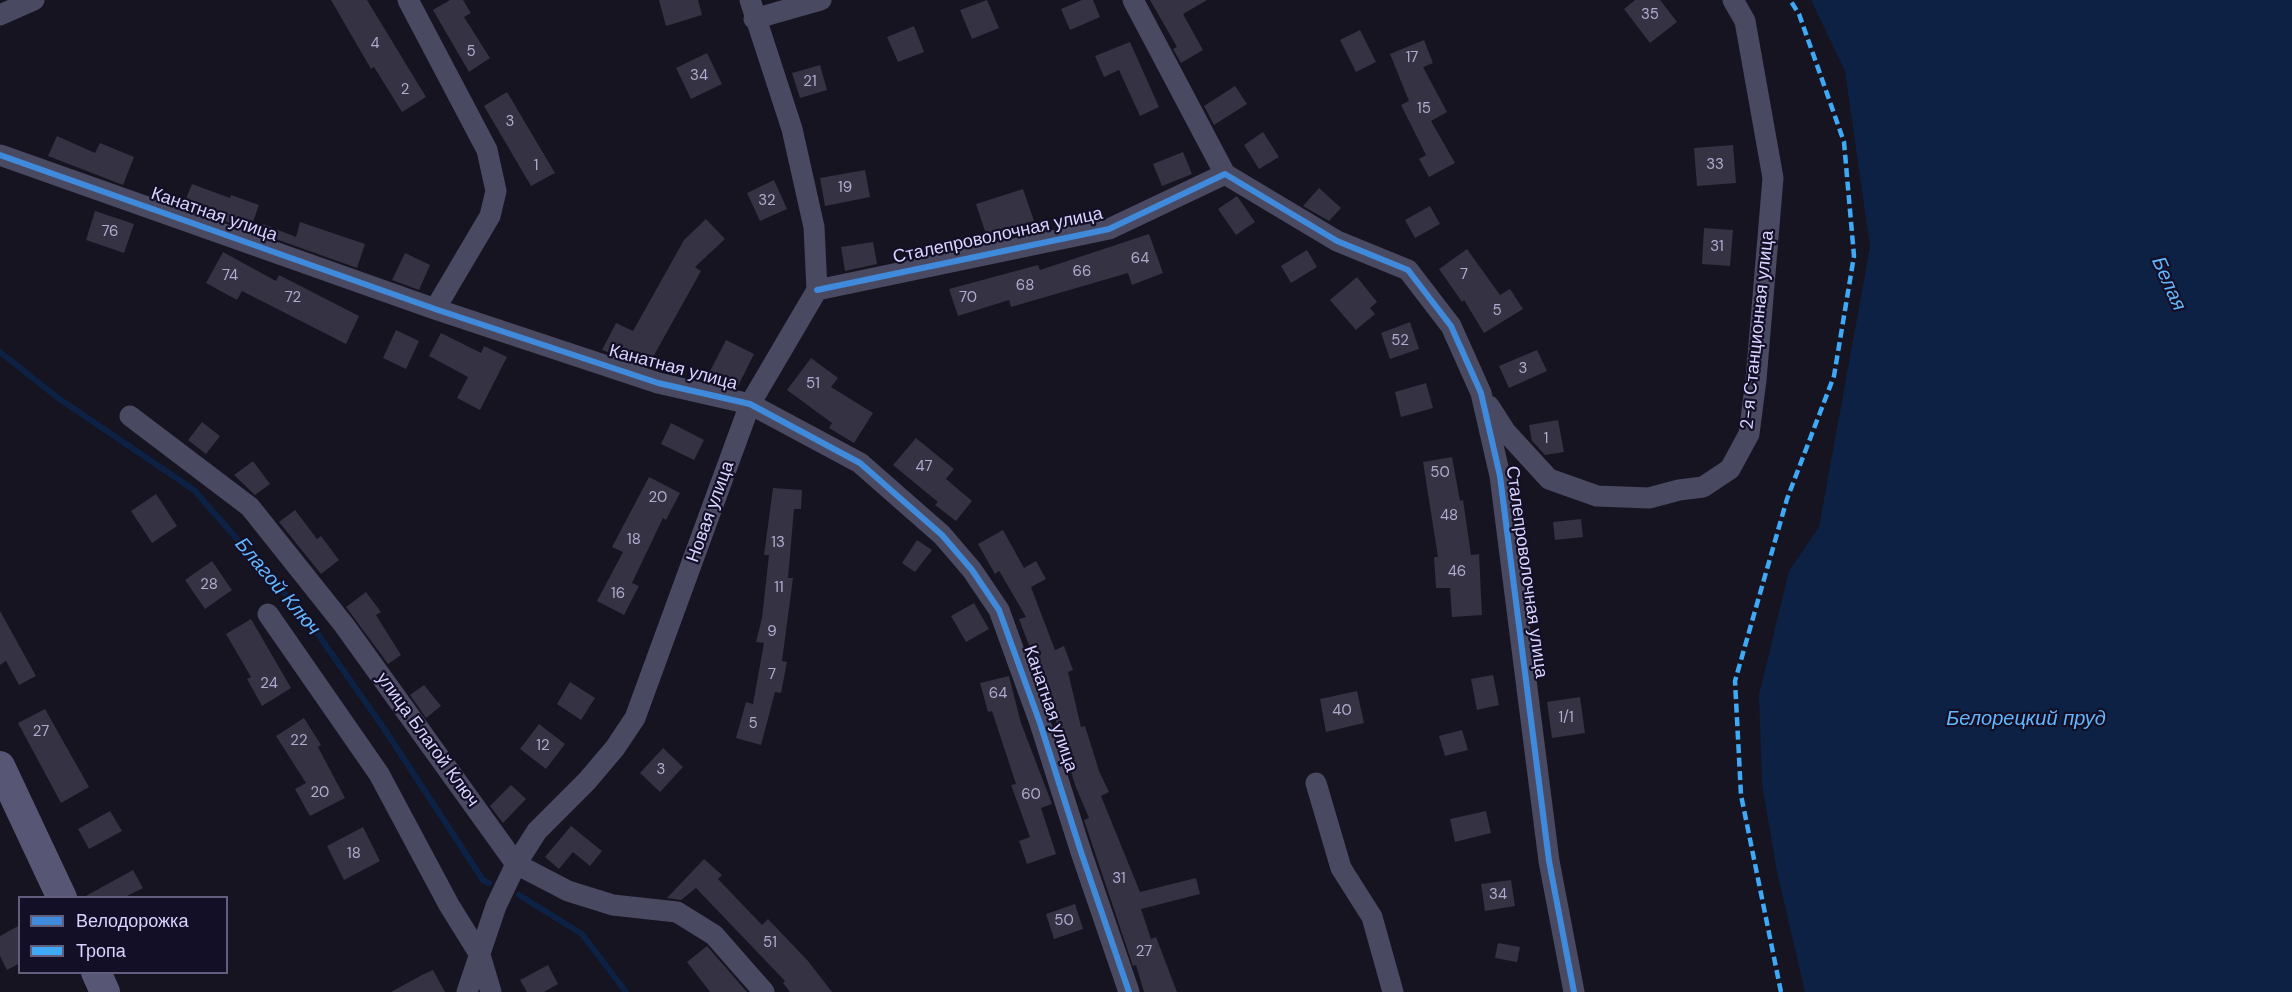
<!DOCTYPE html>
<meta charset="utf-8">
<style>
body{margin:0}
#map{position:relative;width:2292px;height:992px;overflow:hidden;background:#161421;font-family:"DM Sans",sans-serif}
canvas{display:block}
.legend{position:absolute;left:18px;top:896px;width:210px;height:78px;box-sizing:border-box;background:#130f26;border:2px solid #625e7d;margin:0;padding:8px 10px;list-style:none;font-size:18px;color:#d9d4ff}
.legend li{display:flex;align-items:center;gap:12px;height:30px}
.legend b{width:30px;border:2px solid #625e7d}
</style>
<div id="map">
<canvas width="2292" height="992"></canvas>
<ul class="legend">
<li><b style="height:8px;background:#408adc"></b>Велодорожка</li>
<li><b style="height:8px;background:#3fa9f5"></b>Тропа</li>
</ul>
</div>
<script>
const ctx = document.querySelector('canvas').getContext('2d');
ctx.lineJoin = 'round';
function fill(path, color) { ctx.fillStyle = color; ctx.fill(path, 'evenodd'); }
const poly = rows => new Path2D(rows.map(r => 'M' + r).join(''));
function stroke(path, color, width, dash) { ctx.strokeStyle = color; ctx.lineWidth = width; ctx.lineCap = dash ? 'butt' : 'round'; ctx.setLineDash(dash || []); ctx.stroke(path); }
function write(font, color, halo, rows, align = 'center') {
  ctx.font = font + ' "DM Sans",sans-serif'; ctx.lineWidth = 4.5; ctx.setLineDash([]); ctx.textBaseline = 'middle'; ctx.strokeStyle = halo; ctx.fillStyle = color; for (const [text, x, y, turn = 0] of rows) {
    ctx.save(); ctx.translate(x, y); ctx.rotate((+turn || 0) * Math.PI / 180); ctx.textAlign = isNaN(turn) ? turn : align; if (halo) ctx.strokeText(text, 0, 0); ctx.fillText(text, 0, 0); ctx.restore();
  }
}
fill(poly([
 [1811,0,2292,0,2292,992,1805,992,1777,872,1762,784,1759,695,1789,571,1819,527,1870,247,1845,71]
]), '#0d2144');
stroke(poly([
 [0,352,58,398,194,490,308,620,385,730,483,880,489,883],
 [519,895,582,934,626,992]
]), '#0d2144', 6);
fill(poly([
 [331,0,367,0,426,97,402,112,374,67,371,69],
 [450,0,463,0,471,13,464,17,490,58,469,72,433,10],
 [659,0,698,0,702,15,666,26],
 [987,0,999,28,972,39,960,10],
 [1082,0,1093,0,1100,17,1070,30,1061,9],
 [1150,0,1207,0,1183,14,1203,50,1181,63,1173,49,1177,47],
 [1635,0,1660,0,1677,22,1650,43,1624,9],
 [914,26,924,52,898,62,887,37],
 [1360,30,1376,62,1356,72,1340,40],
 [1424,40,1433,63,1423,67,1447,112,1431,121,1455,163,1429,177,1419,159,1426,155,1401,105,1409,101,1390,54],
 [1130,42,1159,107,1140,116,1119,70,1104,77,1095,56],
 [707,53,722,84,691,99,676,68],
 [820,65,827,90,800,98,792,73],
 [1235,86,1247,104,1214,125,1204,106],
 [507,92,555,173,531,186,484,106],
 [1263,132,1279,157,1259,169,1244,145],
 [57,136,95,153,100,143,134,157,123,185,48,156],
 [1733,145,1736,183,1697,186,1694,148],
 [1183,152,1192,174,1162,186,1153,164],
 [865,170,870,197,825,206,820,178],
 [774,180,787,209,760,221,747,193],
 [192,184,230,198,231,195,259,205,250,230,183,206],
 [1319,188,1341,208,1329,221,1303,206],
 [1023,189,1034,221,987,237,976,204],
 [1237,196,1255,222,1236,235,1218,209],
 [1430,206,1440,224,1415,238,1405,220],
 [95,211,134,224,124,253,86,240],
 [706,219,725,239,695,267,701,271,648,366,602,350,616,323,633,331,684,240],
 [300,222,365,244,357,268,259,233,263,224,296,237],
 [1704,228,1733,230,1730,266,1702,264],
 [1149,234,1163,273,1132,285,1128,273,1011,307,1009,300,958,316,949,289,1038,265,1040,270],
 [873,242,877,264,845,271,841,247],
 [1467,249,1500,295,1510,289,1523,309,1484,333,1464,300,1462,302,1439,269],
 [1307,250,1317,267,1291,283,1281,266],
 [223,252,276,281,279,275,359,316,346,344,242,291,237,300,206,283],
 [405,253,430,265,419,290,392,280],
 [1357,277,1377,302,1370,308,1375,314,1356,330,1330,300],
 [1410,322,1419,349,1390,359,1381,333],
 [396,330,419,341,406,369,383,358],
 [441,333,481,353,484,346,507,357,480,410,457,398,468,377,429,356],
 [726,340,754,354,737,388,708,375],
 [1537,350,1547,371,1509,388,1499,366],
 [811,358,838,378,831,387,873,413,854,443,829,428,832,423,787,390],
 [1426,383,1433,408,1401,417,1395,392],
 [1558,420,1564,452,1545,455,1532,441,1529,425],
 [202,422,220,436,206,454,188,440],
 [671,423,704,440,694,460,661,444],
 [916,438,954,469,946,479,972,501,956,521,935,505,938,502,893,465],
 [1452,457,1460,501,1463,500,1471,555,1479,554,1482,615,1452,617,1450,588,1436,588,1434,557,1438,557,1423,462],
 [253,461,270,484,255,495,234,475],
 [649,477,680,493,666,520,663,518,632,583,639,586,624,615,597,601,623,552,612,547],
 [773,488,802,490,801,509,794,509,788,578,793,578,782,661,787,662,781,693,775,692,761,745,736,738,746,702,753,704,764,643,756,642,762,618,769,555,764,555],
 [156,494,177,526,152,543,131,511],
 [295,510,317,539,321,536,339,560,321,574,279,522],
 [1581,519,1583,537,1555,540,1553,522],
 [1003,530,1024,568,1036,561,1046,579,1031,587,1055,650,1064,646,1073,670,1068,672,1081,727,1085,726,1099,771,1109,792,1101,796,1140,892,1196,878,1200,894,1141,909,1151,939,1156,937,1177,992,1144,992,1136,965,1133,966,1084,820,1089,818,1075,785,1049,698,1019,619,1026,617,1001,574,999,571,995,574,978,544],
 [917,540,932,550,915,572,902,563],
 [212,561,232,590,205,609,185,580],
 [366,592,381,612,376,615,401,655,388,664,346,607],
 [974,603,989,629,966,642,951,616],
 [0,611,36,676,19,685,6,661,0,665],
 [251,619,291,688,262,706,247,679,251,677,226,634],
 [1493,675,1499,705,1477,710,1471,679],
 [1009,676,1021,723,1052,804,1041,808,1056,854,1027,864,1019,841,1030,837,1011,785,1016,784,992,711,988,712,980,683],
 [570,682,595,698,581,720,557,704],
 [424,685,441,706,426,718,410,695],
 [1357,691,1364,723,1326,732,1320,699],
 [1580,697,1585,733,1552,738,1547,702],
 [45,709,89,787,61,803,18,723],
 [304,718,321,745,318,747,345,798,310,816,295,789,306,783,276,736],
 [539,724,565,744,546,769,520,749],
 [1462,730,1468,750,1445,756,1439,736],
 [663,748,683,767,660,792,640,773],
 [511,785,526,799,503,823,490,806],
 [110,811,122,831,89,849,78,829],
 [1486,811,1491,833,1455,842,1450,819],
 [571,826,602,851,590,866,573,852,559,869,545,857],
 [363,827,380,861,344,880,327,846],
 [704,859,722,875,718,879,762,925,768,919,808,961,832,992,790,992,783,983,785,981,696,888,681,900,667,898],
 [133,870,143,888,125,897,84,897],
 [1511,880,1515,906,1485,911,1481,884],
 [1075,904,1083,929,1054,939,1046,914],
 [20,925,20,963,7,970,0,956,0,936],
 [1498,943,1520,947,1517,962,1495,958],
 [707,946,747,992,710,992,687,962],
 [548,965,558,984,544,992,527,992,520,980],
 [433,970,445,992,391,992,422,975]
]), '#343243');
stroke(poly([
 [408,0,487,150,496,191,490,216,435,309],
 [1133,0,1225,174],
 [0,15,34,0],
 [754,19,821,0],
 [0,155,435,309,658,383,750,404,860,463,942,535,972,570,999,610,1040,723,1081,852,1129,992],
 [817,290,1109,229,1225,174,1337,241,1408,270,1451,326,1481,393,1500,476,1549,861,1574,992],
 [1489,406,1505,431,1549,479,1597,496,1649,498,1679,490,1703,487,1730,469,1749,434,1756,380,1773,178,1745,21,1733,0],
 [130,416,250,507,344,625,516,864,568,891,613,905,677,912,714,935,764,992],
 [268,614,379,774,449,905,480,955,491,992],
 [1316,783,1341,868,1372,917,1393,992],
 [467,992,496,906,516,864,537,831,587,781,615,748,635,718,750,404,817,290,814,227,792,129,750,0]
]), '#4a4962', 21);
stroke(poly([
 [0,766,62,898],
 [96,972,105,992]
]), '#575674', 30);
stroke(poly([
 [1781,992,1741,795,1735,681,1787,499,1834,376,1854,256,1844,142,1799,14,1790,0]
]), '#3fa9f5', 4.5, [9, 4.5]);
stroke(poly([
 [0,155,435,309,658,383,750,404,860,463,942,535,972,570,999,610,1040,723,1081,852,1129,992],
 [817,290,1109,229,1225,174,1337,241,1408,270,1451,326,1481,393,1500,476,1549,861,1574,992]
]), '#408adc', 6);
write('15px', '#b0acd0', null, [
 ["35",1650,15],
 ["4",375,44],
 ["5",471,52],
 ["17",1412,58],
 ["34",699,76],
 ["21",810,82],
 ["2",405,90],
 ["15",1424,109],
 ["3",510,122],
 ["33",1715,165],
 ["1",536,166],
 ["19",845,188],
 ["32",767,201],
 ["76",110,232],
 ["31",1717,247],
 ["64",1140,259],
 ["66",1082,272],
 ["7",1464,275],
 ["74",230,276],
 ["68",1025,286],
 ["72",293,298],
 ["70",968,298],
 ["5",1497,311],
 ["52",1400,341],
 ["3",1523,369],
 ["51",813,384],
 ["1",1546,439],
 ["47",924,467],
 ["50",1440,473],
 ["20",658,498],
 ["48",1449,516],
 ["18",634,540],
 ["13",778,543],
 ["46",1457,572],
 ["28",209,585],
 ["11",779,588],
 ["16",618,594],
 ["9",772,632],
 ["7",772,675],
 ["24",269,684],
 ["64",998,694],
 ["40",1342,711],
 ["1/1",1566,718],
 ["5",753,724],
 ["27",41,732],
 ["22",299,741],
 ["12",543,746],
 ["3",661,770],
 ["20",320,793],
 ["60",1031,795],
 ["18",354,854],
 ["31",1119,879],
 ["34",1498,895],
 ["50",1064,921],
 ["51",770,943],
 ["27",1144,952]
]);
write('18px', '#d9d4ff', '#130f26', [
 ["Канатная улица",214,215,19],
 ["Сталепроволочная улица",998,236,-12],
 ["2-я Станционная улица",1758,330,-84],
 ["Канатная улица",673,368,15],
 ["Новая улица",711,512,-70],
 ["Сталепроволочная улица",1526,572,82],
 ["Канатная улица",1050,709,71],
 ["улица Благой Ключ",427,740,54]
]);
write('italic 20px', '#62b6ff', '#130f26', [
 ["Белая",2168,284,66],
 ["Благой Ключ",277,587,50],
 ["Белорецкий пруд",2026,720]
]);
</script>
